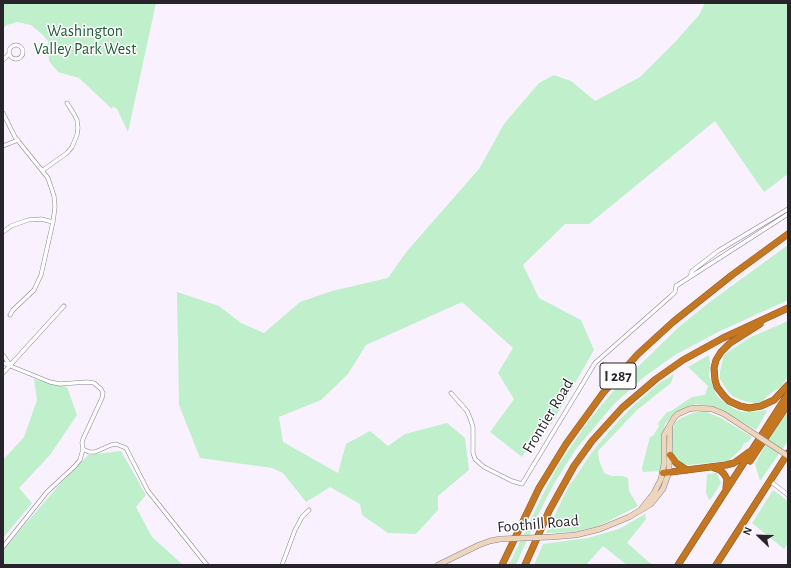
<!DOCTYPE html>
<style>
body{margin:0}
#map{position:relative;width:791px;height:568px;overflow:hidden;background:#f9f2fe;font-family:"Alegreya Sans",sans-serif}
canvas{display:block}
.frame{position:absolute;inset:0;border:4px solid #28242b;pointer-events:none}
.north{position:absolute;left:739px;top:516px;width:40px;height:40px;-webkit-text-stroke:3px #fff;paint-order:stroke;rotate:293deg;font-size:11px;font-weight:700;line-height:16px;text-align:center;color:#28242b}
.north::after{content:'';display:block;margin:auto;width:14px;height:18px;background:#28242b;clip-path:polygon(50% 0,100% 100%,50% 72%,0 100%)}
</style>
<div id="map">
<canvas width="791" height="568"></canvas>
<div class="frame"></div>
<div class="north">N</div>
</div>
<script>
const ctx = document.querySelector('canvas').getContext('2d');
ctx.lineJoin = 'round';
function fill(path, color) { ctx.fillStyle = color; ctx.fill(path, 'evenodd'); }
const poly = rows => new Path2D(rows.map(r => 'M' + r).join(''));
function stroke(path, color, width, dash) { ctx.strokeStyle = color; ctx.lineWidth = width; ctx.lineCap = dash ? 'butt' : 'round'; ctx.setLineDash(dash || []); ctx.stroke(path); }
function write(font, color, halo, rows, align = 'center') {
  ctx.font = font + ' "Alegreya Sans",sans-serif'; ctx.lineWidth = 3; ctx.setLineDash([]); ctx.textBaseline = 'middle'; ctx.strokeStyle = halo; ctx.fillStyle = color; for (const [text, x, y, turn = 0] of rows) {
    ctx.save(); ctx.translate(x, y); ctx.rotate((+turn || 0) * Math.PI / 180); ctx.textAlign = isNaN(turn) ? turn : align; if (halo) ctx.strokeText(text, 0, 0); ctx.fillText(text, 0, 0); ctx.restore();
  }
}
fill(poly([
 [3,3,156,3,128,132,117,109,113,106,112,109,79,78,58,72,49,61,48,41,43,35,31,25,17,22,7,25,3,28],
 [705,3,788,3,788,174,764,192,715,121,589,224,565,224,523,265,539,298,581,320,594,350,551,425,546,418,522,457,490,432,514,399,498,373,513,348,462,302,366,345,348,374,321,400,279,417,283,442,338,473,346,444,370,431,388,446,405,434,447,423,465,438,469,470,438,496,438,510,416,534,388,533,362,515,360,504,330,487,306,502,283,473,272,468,200,458,179,405,177,292,219,306,241,323,264,333,300,302,332,291,388,278,407,251,479,169,504,124,539,83,554,75,571,81,595,101,640,77,676,41,699,15],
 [788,245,788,300,718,332,675,355,644,377,614,404,576,449,555,482,537,517,516,565,507,565,509,562,510,563,542,496,559,464,590,419,616,388,680,326,711,301],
 [788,321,788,376,781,387,769,394,762,402,755,403,747,402,734,397,728,392,720,379,720,371,724,355,728,352,751,337],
 [709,355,710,362,709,376,716,394,720,399,734,409,743,412,755,412,765,410,767,411,756,430,718,408,696,404,684,408,675,413,665,424,662,439,662,465,661,465,660,471,643,472,642,468,650,437,653,436,659,426,658,423,667,412,671,411,692,397,705,395,708,386,688,367],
 [674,374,671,383,637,410,598,451,599,460,604,473,611,476,622,476,628,478,629,491,638,506,599,526,574,532,546,533,568,488,592,452,612,428,632,407,657,385],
 [34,379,67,387,77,415,50,455,19,488,32,503,3,538,3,460,24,437,37,400],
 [788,410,788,441,760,481,755,464,769,438],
 [704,411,721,418,752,437,748,442,744,443,742,448,737,453,728,461,688,465,681,463,675,458,671,452,671,431,675,423,681,418,693,413],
 [121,451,146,495,136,507,152,537,183,565,3,565,3,550,59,485,88,455],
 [717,473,721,483,711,499,709,500,706,493,707,474],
 [773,490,788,501,788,543,784,549,752,523],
 [645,514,646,519,627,543,650,563,656,565,627,565,603,546,586,565,534,565,543,544,588,538,619,529]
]), '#bfefcb');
const street = poly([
 '9 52a7 7 0 1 1 14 0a7 7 0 1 1-14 0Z',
 [3,60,9,54],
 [3,113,15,137,48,178,54,196,55,207,53,222,41,275,34,290,13,310,10,315],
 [3,146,18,140],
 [43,170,67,153,72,147,77,135,78,128,77,120,74,114,67,103],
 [3,232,11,226,28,220,41,219,53,222],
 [690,276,692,271,718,251,788,209],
 [3,355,10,365],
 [3,363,50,382,60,384,87,382,94,383,101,389,103,393,102,398,83,439,82,443,83,449,89,452,95,452,111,445,116,444,126,448,148,491,207,565],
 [3,373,64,306],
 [451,393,467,411,470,418,473,427,473,453,475,459,484,467,512,481,522,484,595,363,671,296,675,292,676,286,788,214],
 [770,481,788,495],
 [3,547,47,492,75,466,80,460,83,449],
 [282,565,295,530,302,517,309,510]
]);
const secondary = poly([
 [642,508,654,493,661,479,664,464,664,435,674,418,678,414,689,409,695,408,712,409,724,414,750,431],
 [551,537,576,535,600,529,629,517,651,504,663,489,669,472,670,425],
 [438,565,479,545,490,541,500,539]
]);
const highway = poly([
 [760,324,730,343,721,352,716,360,714,368,715,380,717,387,724,396,729,401,740,406,749,408,761,406,774,400,788,385],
 [670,455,676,463,687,470],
 [750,461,788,404],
 [714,468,720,470,724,474,727,479,726,488],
 [663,473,726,465,734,463,749,452],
 [502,565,539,488,566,444,603,393,638,354,673,322,732,275,788,234],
 [525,565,549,511,574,466,592,441,622,408,656,379,683,360,723,338,788,308],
 [678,565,788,394],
 [716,565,788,453]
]);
stroke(street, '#8a8092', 4.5);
stroke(secondary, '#8a8092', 6);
stroke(highway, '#8d5924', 7);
stroke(street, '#fff', 3.5);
stroke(secondary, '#edd6bc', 5);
stroke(highway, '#c47620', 6);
const secondaryBridge = poly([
 [750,431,788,456],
 [500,539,551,537]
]);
stroke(secondaryBridge, '#8a8092', 6, []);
stroke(secondaryBridge, '#edd6bc', 5);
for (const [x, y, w] of [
 [618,376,36]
]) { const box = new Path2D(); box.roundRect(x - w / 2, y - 13, w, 26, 3); ctx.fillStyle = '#fff'; ctx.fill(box); stroke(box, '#28242b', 1); }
write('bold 15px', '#28242b', null, [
 ["I 287",618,376]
]);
write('16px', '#1a5c33', '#fff', [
 ["Washington",85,31],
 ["Valley Park West",85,49]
]);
write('16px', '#28242b', '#fff', [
 ["Frontier Road",548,416,-59],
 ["Foothill Road",538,524,-5]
]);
</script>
